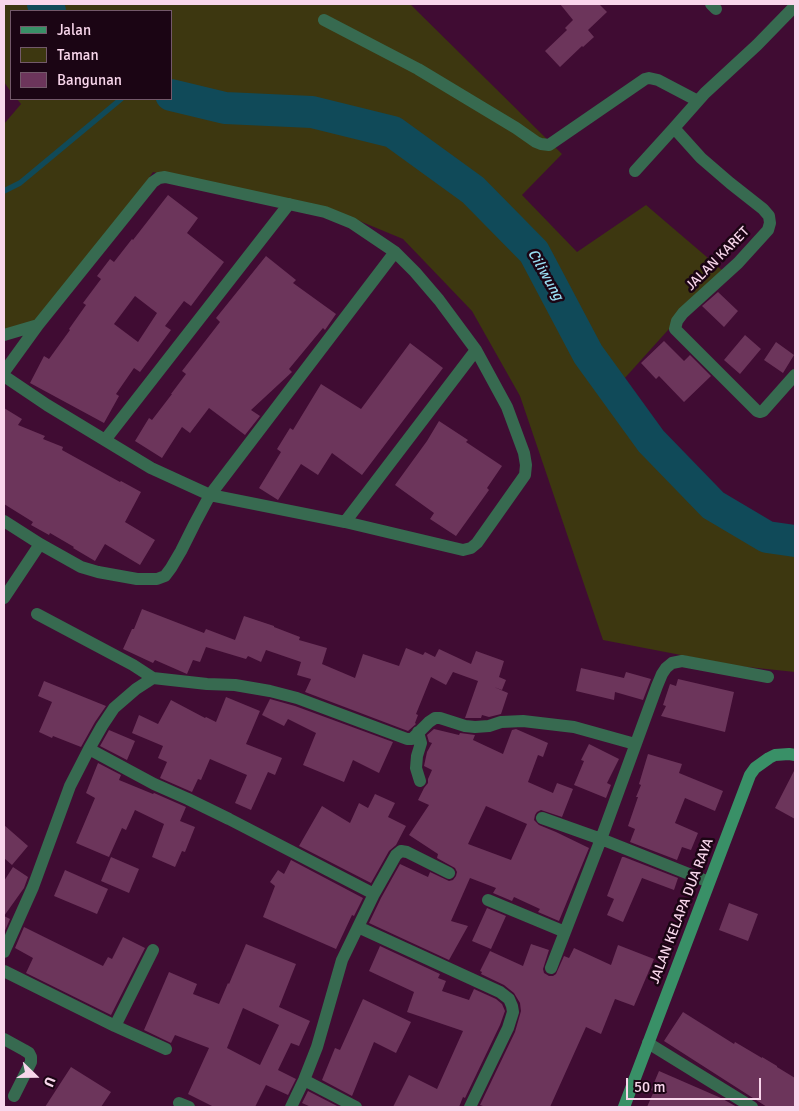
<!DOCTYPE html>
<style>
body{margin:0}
#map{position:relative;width:799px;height:1111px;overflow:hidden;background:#400c33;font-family:Signika,sans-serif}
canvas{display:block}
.frame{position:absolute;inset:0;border:5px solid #f8d6eb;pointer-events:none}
.legend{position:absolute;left:10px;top:10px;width:162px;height:90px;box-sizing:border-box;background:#1b0514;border:1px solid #73596a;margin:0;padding:6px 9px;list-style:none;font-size:15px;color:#f8d6eb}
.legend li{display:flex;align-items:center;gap:10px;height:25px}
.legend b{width:25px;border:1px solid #73596a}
.north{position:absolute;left:10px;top:1051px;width:50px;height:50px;-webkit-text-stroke:4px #1b0514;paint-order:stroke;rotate:112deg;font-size:14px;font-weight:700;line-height:20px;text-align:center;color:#f8d6eb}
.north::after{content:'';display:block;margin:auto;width:18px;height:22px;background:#f8d6eb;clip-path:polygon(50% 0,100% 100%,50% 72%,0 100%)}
.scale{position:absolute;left:626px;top:1078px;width:135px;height:22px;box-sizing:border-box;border:2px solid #f8d6eb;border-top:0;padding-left:6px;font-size:15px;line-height:18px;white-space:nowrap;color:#f8d6eb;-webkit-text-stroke:4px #1b0514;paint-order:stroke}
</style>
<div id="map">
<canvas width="799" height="1111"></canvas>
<div class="frame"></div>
<ul class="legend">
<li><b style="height:6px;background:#399067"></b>Jalan</li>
<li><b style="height:14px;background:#3d3710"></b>Taman</li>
<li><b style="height:14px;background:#6c355b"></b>Bangunan</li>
</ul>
<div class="north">U</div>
<div class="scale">50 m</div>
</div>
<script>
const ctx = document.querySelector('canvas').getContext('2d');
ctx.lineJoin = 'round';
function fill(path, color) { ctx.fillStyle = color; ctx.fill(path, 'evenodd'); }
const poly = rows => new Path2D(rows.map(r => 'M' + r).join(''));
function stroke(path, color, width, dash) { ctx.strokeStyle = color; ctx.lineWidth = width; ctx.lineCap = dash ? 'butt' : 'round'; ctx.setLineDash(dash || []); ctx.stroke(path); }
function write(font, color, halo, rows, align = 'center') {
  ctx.font = font + ' Signika,sans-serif'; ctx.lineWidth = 5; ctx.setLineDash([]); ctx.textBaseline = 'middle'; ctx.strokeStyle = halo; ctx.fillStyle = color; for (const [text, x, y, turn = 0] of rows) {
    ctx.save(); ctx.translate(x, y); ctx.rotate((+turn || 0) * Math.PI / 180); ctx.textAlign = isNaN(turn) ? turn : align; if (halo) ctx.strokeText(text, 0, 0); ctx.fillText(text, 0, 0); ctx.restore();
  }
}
fill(poly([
 [4,4,410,4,562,154,522,195,577,252,646,205,722,270,615,389,757,530,795,536,795,672,738,666,603,640,520,396,472,311,403,239,333,210,153,172,55,312,4,333,4,124,21,104,17,99,171,99,171,11,11,11,11,92,4,82]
]), '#3d3710');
stroke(poly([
 [4,191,20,183,121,99]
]), '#104a59', 5.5);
stroke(poly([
 [43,4,50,11],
 [171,95,225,108,312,112,393,132,473,190,534,252,588,354,651,441,713,505,767,537,795,541]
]), '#104a59', 32);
fill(poly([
 [560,4,599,4,607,12,588,30,594,37,583,47,582,46,560,67,545,51,567,30,565,28,573,20],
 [168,195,198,218,187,233,224,262,191,306,184,301,165,326,171,330,140,372,134,368,116,394,119,396,104,423,30,383,44,356,49,359,70,330,69,329,86,305,83,303,101,279,97,276,110,259,114,262,132,239,133,240],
 [135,296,157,313,138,342,114,324],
 [266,256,296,280,293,283,336,314,325,330,323,328,289,369,292,372,251,410,260,416,245,435,209,408,190,433,182,427,162,458,135,441,149,418,152,420,172,394,171,394,186,374,182,371,220,322,216,318],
 [718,292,738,311,724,327,702,306],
 [745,335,761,349,740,374,724,360],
 [664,341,684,361,690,355,711,376,684,402,659,376,656,379,641,363],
 [776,342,794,355,783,373,764,360],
 [410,343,443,368,362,475,332,453,318,475,301,464,278,500,259,488,281,452,277,449,290,428,293,430,321,384,361,409],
 [4,408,22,419,18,425,45,436,43,439,63,447,62,450,120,482,121,481,141,492,125,522,155,540,140,565,105,544,95,561,73,548,74,547,50,533,49,535,31,525,33,522,4,504],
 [439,421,468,440,466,442,502,466,487,488,489,490,456,536,430,519,434,513,395,485,427,441],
 [142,609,204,633,206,629,235,640,244,616,274,626,274,627,300,637,299,640,327,648,322,664,355,678,363,654,399,666,406,648,423,655,425,652,435,657,439,649,471,664,476,651,504,661,499,677,506,680,502,690,494,687,508,693,501,714,489,717,482,715,481,718,465,718,478,681,453,672,446,685,431,677,416,714,418,715,415,723,416,724,408,731,305,692,311,679,297,675,301,662,266,650,261,662,248,656,246,659,206,647,200,662,193,660,187,674,155,660,153,663,123,649,132,629,134,629],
 [581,668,624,678,626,672,651,679,643,700,615,692,614,700,576,691],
 [678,679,734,692,725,732,661,716,666,706,663,705,670,684,676,686],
 [44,681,106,706,95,722,81,747,53,736,52,738,39,732,52,702,38,696],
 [226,697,260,711,246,744,282,758,275,775,268,772,251,810,235,803,247,775,210,759,201,780,198,779,192,792,160,778,167,762,158,758,163,746,132,733,139,715,158,724,171,700,205,718,206,717,216,722],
 [270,699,295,706,393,742,379,773,353,760,344,782,303,765,316,733,288,719,284,726,262,715],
 [434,729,459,735,460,733,475,735,473,740,503,754,512,730,516,729,548,743,543,757,538,755,528,782,553,793,557,783,573,789,562,817,541,810,537,812,535,815,534,820,539,825,556,832,589,848,559,921,538,912,540,909,514,897,512,901,493,893,496,888,470,878,451,921,468,926,449,960,369,923,381,898,400,864,428,877,430,872,449,881,453,880,456,876,457,872,455,868,437,858,438,854,409,835,429,805,418,800,424,788,428,783,428,779,432,770,424,766,427,752,432,743,429,742,427,735],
 [486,806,527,824,511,860,468,844],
 [109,730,135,741,127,760,100,746],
 [589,744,619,759,607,783,611,785,606,798,574,785,584,761,581,760],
 [648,754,682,764,679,773,723,791,715,811,685,798,675,823,698,833,691,850,682,847,677,860,630,842,635,829,628,826,638,797,636,797,641,785,639,784],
 [98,763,121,775,119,780,153,794,154,793,186,807,180,821,195,827,185,852,182,851,175,867,152,857,164,824,135,810,126,830,122,828,109,857,76,843,95,798,86,793],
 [795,769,795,819,775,808],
 [375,794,395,803,388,817,406,826,396,845,389,851,371,883,299,846,322,806,350,823,359,803,368,808],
 [4,825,28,846,12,865,4,858],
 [111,857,139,869,129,893,101,881],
 [622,857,624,857,678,878,674,890,642,878,623,922,607,915,614,899,607,896],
 [291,860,363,898,354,916,352,915,336,949,263,917,275,886,270,882,278,870,284,874],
 [13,867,28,877,24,888,4,916,10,919,4,933,4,881],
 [65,870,108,889,97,914,54,896],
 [729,903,758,914,748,941,719,930],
 [487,908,506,916,491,949,472,941],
 [24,927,103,966,108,957,112,959,123,937,145,948,111,1015,26,973,33,958,15,948],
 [246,944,296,964,279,1007,310,1021,299,1046,291,1043,278,1070,296,1079,288,1095,266,1085,255,1107,214,1107,188,1094,209,1048,175,1035,171,1043,144,1030,169,972,197,984,193,994,219,1004,228,983,229,984],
 [243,1008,279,1025,260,1065,227,1048],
 [531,944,549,950,543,969,544,973,549,976,553,976,556,974,564,956,569,958,574,948,611,965,618,945,654,959,634,1006,615,999,601,1034,586,1027,550,1107,486,1107,480,1105,515,1032,521,1011,520,1003,514,993,504,985,481,974,482,972,480,971,490,951,523,966],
 [380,946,440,974,438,978,446,981,442,991,469,1000,474,989,496,999,502,1004,505,1011,500,1025,465,1098,463,1097,459,1107,393,1107,409,1075,437,1089,463,1031,407,1012,414,992,369,971],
 [363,999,411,1022,396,1053,374,1042,352,1096,322,1080,335,1048,340,1050],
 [683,1012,734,1044,735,1042,762,1058,762,1057,777,1066,777,1067,795,1078,795,1107,767,1107,664,1041],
 [71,1067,111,1092,101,1107,45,1107],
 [659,1071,721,1098,737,1107,647,1107,654,1091,651,1090],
 [308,1091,339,1107,311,1107,302,1103]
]), '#6c355b');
stroke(poly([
 [711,4,716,9],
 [795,6,757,45,705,93,674,128,701,158,730,183,763,209,769,216,770,223,768,230,738,263,683,313,677,321,675,329,757,411,760,412,763,411,795,375],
 [324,20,418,69,516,128,536,142,541,144,549,145,645,79,649,78,658,80,698,101],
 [635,171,674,128],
 [4,335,38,325],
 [4,372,38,325,153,182,159,178,165,177,325,212,352,223,395,252,415,272,439,300,476,350,507,407,524,453,526,465,525,475,477,543,471,548,463,550,345,522,210,495,151,468,47,405,4,376],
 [105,440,289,204],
 [4,521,40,544,81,567,98,572,137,579,157,579,165,576,171,568,181,551,195,523,210,495,395,252],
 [345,522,476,350],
 [4,598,40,544],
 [37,614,133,665,153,678,207,684,235,685,270,691,297,698,407,739,412,739,429,722,435,718,440,718,465,726,475,727,489,726,501,722,523,721,574,727,635,744],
 [418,732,421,743,417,756,416,768,420,781],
 [89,749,154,784,188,799,229,819,374,894],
 [542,818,601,839,709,882],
 [488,900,565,932],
 [358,927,500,992,509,999,512,1006,513,1012,508,1028,470,1107],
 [4,952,33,887,70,786,89,749,102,726,114,708,136,689,153,678],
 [551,968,601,839,657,686,662,674,666,668,672,663,682,661,768,677],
 [4,971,115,1026,166,1049],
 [115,1026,153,950],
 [4,1039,24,1050,29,1053,31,1057,31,1062,14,1096],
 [648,1043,752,1107],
 [304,1080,356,1107],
 [179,1103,189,1107],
 [291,1107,304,1080,317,1047,342,960,374,894,396,855,401,851,407,852,449,873]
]), '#376a50', 12);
stroke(poly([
 [624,1107,750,775,755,768,769,758,775,755,789,754,795,755]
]), '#399067', 12);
write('14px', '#f8d6eb', '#1b0514', [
 ["JALAN KARET",718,259,-45],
 ["JALAN KELAPA DUA RAYA",682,911,-69]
]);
write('italic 15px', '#98dcf1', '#1b0514', [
 ["Ciliwung",545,275,60]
]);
</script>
